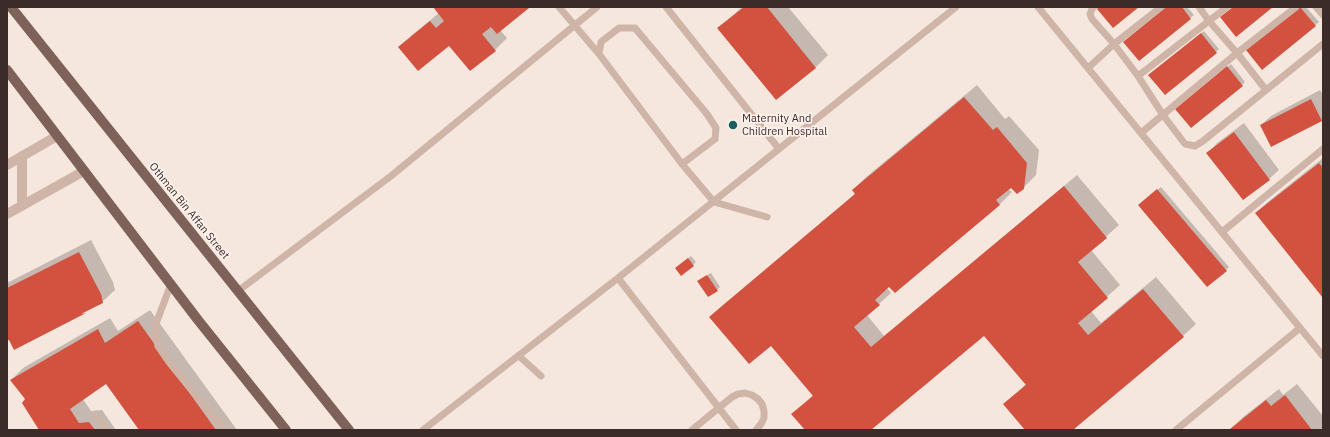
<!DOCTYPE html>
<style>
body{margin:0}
#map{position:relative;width:1330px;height:437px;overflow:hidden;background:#f5e7de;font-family:"IBM Plex Sans",sans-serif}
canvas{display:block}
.frame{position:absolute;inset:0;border:8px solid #3b2c29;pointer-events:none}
</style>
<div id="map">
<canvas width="1330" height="437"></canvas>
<div class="frame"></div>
</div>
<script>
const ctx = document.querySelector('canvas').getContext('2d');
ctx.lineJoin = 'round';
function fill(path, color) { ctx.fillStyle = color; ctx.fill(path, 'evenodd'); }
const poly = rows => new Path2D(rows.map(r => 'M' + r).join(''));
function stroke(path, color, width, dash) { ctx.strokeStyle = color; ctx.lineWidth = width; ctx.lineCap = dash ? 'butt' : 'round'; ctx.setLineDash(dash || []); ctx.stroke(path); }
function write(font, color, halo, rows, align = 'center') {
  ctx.font = font + ' "IBM Plex Sans",sans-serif'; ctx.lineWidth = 3.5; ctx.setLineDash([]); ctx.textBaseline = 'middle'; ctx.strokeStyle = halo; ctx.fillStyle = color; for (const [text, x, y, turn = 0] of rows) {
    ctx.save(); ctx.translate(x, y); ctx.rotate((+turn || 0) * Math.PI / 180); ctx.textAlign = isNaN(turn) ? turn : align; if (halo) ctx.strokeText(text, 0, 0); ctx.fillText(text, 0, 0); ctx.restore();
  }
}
fill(poly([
 [434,7,529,7,500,30,507,38,495,50,450,44,400,47,412,35,439,13],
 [742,7,788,7,828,55,816,67,776,99,719,28],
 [1167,7,1187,7,1194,15,1140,60],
 [1300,7,1306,7,1319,22,1262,69,1251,47],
 [1204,31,1219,49,1216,52,1153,72],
 [1231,64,1245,82,1242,85,1179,106],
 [977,85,1005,119,1009,116,1039,150,1036,175,1023,188,1011,186,1008,189,1012,192,1000,204,895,292,890,286,887,288,891,293,867,315,884,336,1077,175,1119,225,1091,250,1120,285,1091,311,1101,323,1156,277,1196,324,1183,336,1071,430,1026,430,1004,404,1026,384,984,334,869,430,806,430,793,414,813,395,771,344,710,317,723,305,856,193,853,190,865,178],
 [1320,90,1323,95,1323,119,1322,121,1261,125,1271,116],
 [1244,123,1279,170,1269,179,1208,153,1217,143],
 [1323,158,1323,297,1256,213,1269,201],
 [1161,187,1229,267,1226,270,1142,202],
 [91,240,113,282,115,290,102,302,85,310,81,314,7,339,7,283],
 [691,256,696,262,693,265,679,265],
 [711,273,720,287,717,290,702,278],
 [150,310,237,430,140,430,107,383,83,399,91,411,102,410,116,430,41,430,26,399,11,380,23,368,110,318,118,331],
 [1297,384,1323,416,1323,430,1232,430,1231,429,1243,417,1279,389,1283,395]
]), '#0003');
fill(poly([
 [433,7,528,7,529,8,497,34,491,27,482,34,496,51,470,71,449,46,418,71,398,47,430,21,436,28,444,21],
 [744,7,767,7,816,68,776,100,717,28],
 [1099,7,1139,7,1113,28,1097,9],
 [1166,7,1182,7,1191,19,1139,61,1123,42],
 [1233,7,1273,7,1236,37,1220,17],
 [1300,7,1316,26,1262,70,1246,50],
 [1201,33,1217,53,1165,95,1148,75],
 [1227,66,1243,86,1191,128,1175,109],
 [964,97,993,130,997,127,1027,163,1024,189,1017,194,1011,188,996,200,1000,205,895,293,889,287,875,300,880,305,854,327,871,347,1064,186,1107,238,1078,262,1108,298,1078,323,1088,335,1143,289,1184,337,1073,430,1025,430,1003,404,1026,385,984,336,871,430,805,430,791,414,813,396,771,346,749,364,709,317,855,194,852,190],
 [1311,99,1322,121,1271,147,1260,125],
 [1234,132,1270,180,1243,200,1206,153],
 [1319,163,1323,168,1323,298,1255,213],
 [1157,189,1227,271,1207,287,1138,205],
 [79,252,101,294,103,303,81,314,86,313,14,350,9,340,7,340,7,288],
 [688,258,694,266,681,276,675,268],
 [707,275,718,291,708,297,697,281],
 [138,321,216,430,139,430,106,384,70,409,79,423,89,422,95,430,39,430,22,403,25,399,10,380,98,329,105,343],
 [1285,395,1312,430,1231,430,1230,429,1266,400,1271,406]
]), '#d2523f');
stroke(poly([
 [559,7,599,54],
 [666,7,779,149],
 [1038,7,1323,356],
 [1094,7,1092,9,1090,14,1092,19,1114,44,1138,76,1163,115,1185,144,1195,146,1203,141,1323,44],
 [1199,7,1209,21,1237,53,1266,90],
 [1316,7,1323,15],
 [1088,68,1114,44,1161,7],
 [1138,76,1227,7],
 [1141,133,1237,53,1296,7],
 [682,164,715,139,716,128,707,114,635,28,619,28,601,42,599,54,682,164,714,202,767,217],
 [1222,232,1323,149],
 [618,278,736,430],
 [171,284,157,321,155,333,158,346,169,362,224,430],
 [238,291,391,176,597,7],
 [519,356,541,376],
 [96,415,107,430],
 [423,430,618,278,956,7],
 [692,430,732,397,738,394,745,393,752,395,758,399,762,404,764,411,764,418,761,424,756,430],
 [1176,430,1300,328]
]), '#cfb5a8', 7);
stroke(poly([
 [22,156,22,206],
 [7,165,57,136],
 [7,214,84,171]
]), '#cfb5a8', 10);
stroke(poly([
 [11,7,349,430],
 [7,70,198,320,286,430]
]), '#7e6158', 10);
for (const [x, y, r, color] of [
 [733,125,5,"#19615e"]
]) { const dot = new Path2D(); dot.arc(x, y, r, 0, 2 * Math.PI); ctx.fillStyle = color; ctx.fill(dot); stroke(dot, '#fcf2eb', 1.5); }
write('11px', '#3b2c29', '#fcf2eb', [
 ["Maternity And",742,119],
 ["Children Hospital",742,132]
], 'left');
write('11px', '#3b2c29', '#fcf2eb', [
 ["Othman Bin Affan Street",189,211,51]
]);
</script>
